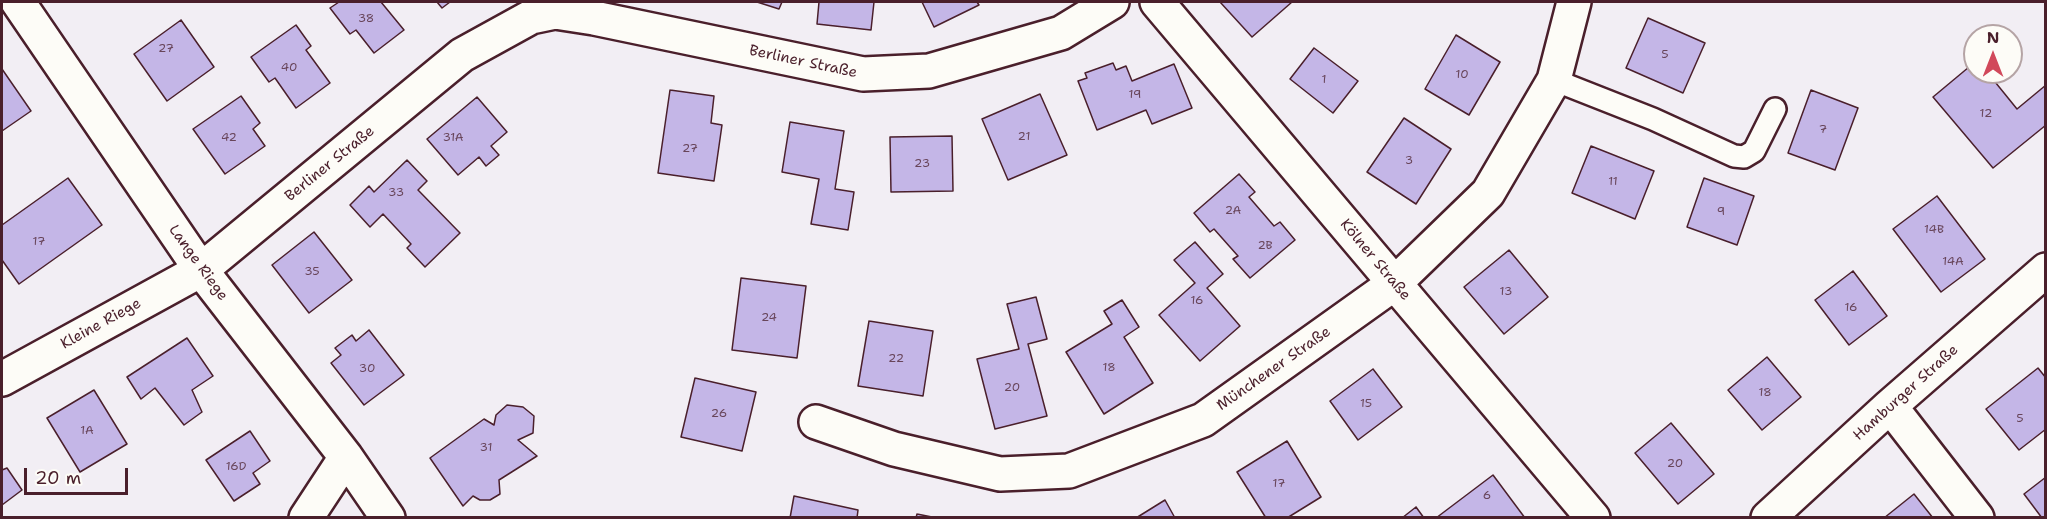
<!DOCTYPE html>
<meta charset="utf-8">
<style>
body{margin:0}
#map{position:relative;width:2047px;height:519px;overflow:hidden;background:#f2eef4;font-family:"Shantell Sans",sans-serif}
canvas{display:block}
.frame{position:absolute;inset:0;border:3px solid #4a1f2b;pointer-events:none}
.north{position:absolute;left:1963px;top:24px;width:60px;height:60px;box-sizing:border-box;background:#fdfcf7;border:2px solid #b5a4a5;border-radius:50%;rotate:0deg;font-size:16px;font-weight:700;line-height:24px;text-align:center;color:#4a1f2b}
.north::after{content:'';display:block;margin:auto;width:21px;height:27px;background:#d1495b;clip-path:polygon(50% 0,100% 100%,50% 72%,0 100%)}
.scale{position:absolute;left:24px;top:468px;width:104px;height:27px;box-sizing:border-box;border:3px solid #4a1f2b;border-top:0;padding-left:8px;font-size:18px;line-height:21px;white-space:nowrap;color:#4a1f2b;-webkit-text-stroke:4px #fdfcf7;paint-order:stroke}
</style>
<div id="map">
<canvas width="2047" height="519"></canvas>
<div class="frame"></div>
<div class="north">N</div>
<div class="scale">20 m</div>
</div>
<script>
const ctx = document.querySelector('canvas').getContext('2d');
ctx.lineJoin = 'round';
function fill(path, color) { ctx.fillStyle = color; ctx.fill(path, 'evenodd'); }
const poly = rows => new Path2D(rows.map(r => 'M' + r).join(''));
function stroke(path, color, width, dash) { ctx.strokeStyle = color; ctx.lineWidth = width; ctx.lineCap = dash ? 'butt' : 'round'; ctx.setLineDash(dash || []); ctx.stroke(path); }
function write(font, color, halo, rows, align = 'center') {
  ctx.font = font + ' "Shantell Sans",sans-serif'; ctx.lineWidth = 4.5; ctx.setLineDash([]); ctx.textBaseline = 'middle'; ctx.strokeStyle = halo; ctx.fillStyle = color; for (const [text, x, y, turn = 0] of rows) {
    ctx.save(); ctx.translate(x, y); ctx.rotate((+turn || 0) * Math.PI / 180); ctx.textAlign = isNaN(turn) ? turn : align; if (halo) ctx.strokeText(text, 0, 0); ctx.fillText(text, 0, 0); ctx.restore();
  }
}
const building = poly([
 [339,2,381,2,404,30,374,53,356,30,350,34,330,8,339,2],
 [437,2,450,2,442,8,437,2],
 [757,2,782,2,779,9,757,2],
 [819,2,874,2,871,30,817,24,819,2],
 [922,2,977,2,979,5,934,27,922,2],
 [1220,2,1292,2,1252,37,1220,2],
 [1648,18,1705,43,1683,93,1626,68,1648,18],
 [181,20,214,67,167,101,134,54,181,20],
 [296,25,311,46,306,50,330,83,296,108,275,78,269,82,251,57,296,25],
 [1456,35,1500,62,1469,115,1425,89,1456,35],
 [1314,48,1358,81,1333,113,1290,79,1314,48],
 [1975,62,1975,72,1987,72,2017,109,2046,85,2046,125,1993,168,1933,97,1975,62],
 [1113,63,1116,70,1126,66,1132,81,1174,64,1192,108,1152,124,1146,110,1097,130,1078,81,1087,78,1085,73,1113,63],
 [2,69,31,111,2,131,2,69],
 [670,90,714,96,711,123,722,125,714,181,658,173,670,90],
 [1811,90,1858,108,1835,170,1788,153,1811,90],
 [1040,94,1067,155,1008,180,982,119,1040,94],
 [241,96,260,123,253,129,265,146,225,174,193,129,241,96],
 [477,97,507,132,491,146,499,155,486,166,479,157,458,175,427,139,477,97],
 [1404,118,1451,149,1416,204,1367,172,1404,118],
 [790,122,844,131,835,189,854,192,848,230,811,224,819,179,782,172,790,122],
 [952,136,953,191,891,192,890,137,952,136],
 [1591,146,1654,171,1635,219,1572,193,1591,146],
 [407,160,427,181,418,190,460,233,425,267,407,248,411,244,383,214,370,227,350,205,369,186,374,192,407,160],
 [1239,174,1255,192,1249,197,1274,226,1280,222,1295,240,1250,278,1233,259,1238,256,1214,229,1210,232,1194,213,1239,174],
 [68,178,102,225,19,284,2,260,2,225,68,178],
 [1704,178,1754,196,1737,245,1687,227,1704,178],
 [1937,196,1985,259,1941,292,1893,229,1937,196],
 [314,232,352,280,309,313,272,265,314,232],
 [1195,242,1223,274,1207,288,1240,326,1200,361,1159,315,1195,283,1174,260,1195,242],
 [1509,250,1548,297,1504,334,1464,287,1509,250],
 [1853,271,1887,316,1849,345,1815,300,1853,271],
 [741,278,806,286,797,358,732,350,741,278],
 [1036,297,1047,339,1028,344,1047,416,995,429,977,359,1019,349,1007,304,1036,297],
 [1122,300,1139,327,1124,337,1153,383,1104,414,1066,352,1112,324,1104,311,1122,300],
 [869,321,933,331,923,396,858,386,869,321],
 [369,330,404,375,364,405,331,363,341,355,335,348,352,335,356,341,369,330],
 [187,338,213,376,192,390,202,412,184,425,155,388,141,399,127,377,187,338],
 [1767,357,1801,397,1762,430,1728,390,1767,357],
 [2038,368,2046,378,2046,429,2019,450,1986,409,2038,368],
 [1373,369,1402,407,1358,440,1330,401,1373,369],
 [695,378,756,392,742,451,681,437,695,378],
 [94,390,127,444,80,472,47,418,94,390],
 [507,405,523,407,534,416,533,433,518,440,537,456,499,480,500,494,490,500,480,500,473,496,463,506,430,458,484,419,494,425,496,415,507,405],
 [1671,423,1714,474,1678,504,1635,453,1671,423],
 [250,431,270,461,253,473,260,484,234,501,206,460,250,431],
 [1287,441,1321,497,1287,518,1266,518,1237,472,1287,441],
 [7,468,22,490,2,505,2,470,7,468],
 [1493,475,1525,518,1436,518,1493,475],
 [2046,477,2046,518,2042,518,2024,494,2046,477],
 [1914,494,1933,518,1884,518,1914,494],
 [794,496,858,510,857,518,790,518,794,496],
 [1165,500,1175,518,1136,518,1165,500],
 [1416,507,1424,518,1402,518,1416,507],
 [917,514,937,518,916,518,917,514]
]);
fill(building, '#c4b6e7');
stroke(building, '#4a1f2b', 1.5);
const lane = poly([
 [1554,80,1653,119,1734,156,1744,157,1754,151,1775,109]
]);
const street = poly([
 [18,2,201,270,346,457,388,518],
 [1157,2,1593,518],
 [2,379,201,270,462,55,531,17,555,12,594,18,863,74,929,71,1061,33,1112,2],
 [1890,406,1977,518],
 [816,422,894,449,1000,474,1069,471,1203,420,1395,283,1488,193,1554,80,1574,2],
 [306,518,346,457],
 [1768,518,1890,406,2046,270]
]);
stroke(lane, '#4a1f2b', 26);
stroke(street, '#4a1f2b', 38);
stroke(lane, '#fdfcf7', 21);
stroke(street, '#fdfcf7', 33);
write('12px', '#68455a', null, [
 ["38",366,19],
 ["27",166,49],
 ["5",1665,55],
 ["40",289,68],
 ["10",1462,75],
 ["1",1324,80],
 ["19",1135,95],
 ["12",1986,114],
 ["7",1823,130],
 ["21",1024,137],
 ["42",229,138],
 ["31A",453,138],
 ["27",690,149],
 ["3",1409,161],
 ["23",922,164],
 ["11",1613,182],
 ["33",396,193],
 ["2A",1233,211],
 ["9",1721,212],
 ["14B",1934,230],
 ["17",39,242],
 ["2B",1265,246],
 ["14A",1953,262],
 ["35",312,272],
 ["13",1506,292],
 ["16",1197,301],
 ["16",1851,308],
 ["24",769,318],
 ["22",896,359],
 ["18",1109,368],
 ["30",367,369],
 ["20",1012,388],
 ["18",1765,393],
 ["15",1366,404],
 ["26",719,414],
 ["5",2020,419],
 ["1A",87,431],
 ["31",486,448],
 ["20",1675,464],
 ["16D",236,467],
 ["17",1279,484],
 ["6",1487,496]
]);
write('15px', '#4a1f2b', '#fdfcf7', [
 ["Berliner Straße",803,62,12],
 ["Berliner Straße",330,164,-39],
 ["Kölner Straße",1375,260,50],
 ["Lange Riege",198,263,54],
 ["Kleine Riege",101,324,-29],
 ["Münchener Straße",1274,369,-35],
 ["Hamburger Straße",1906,393,-42]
]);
</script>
